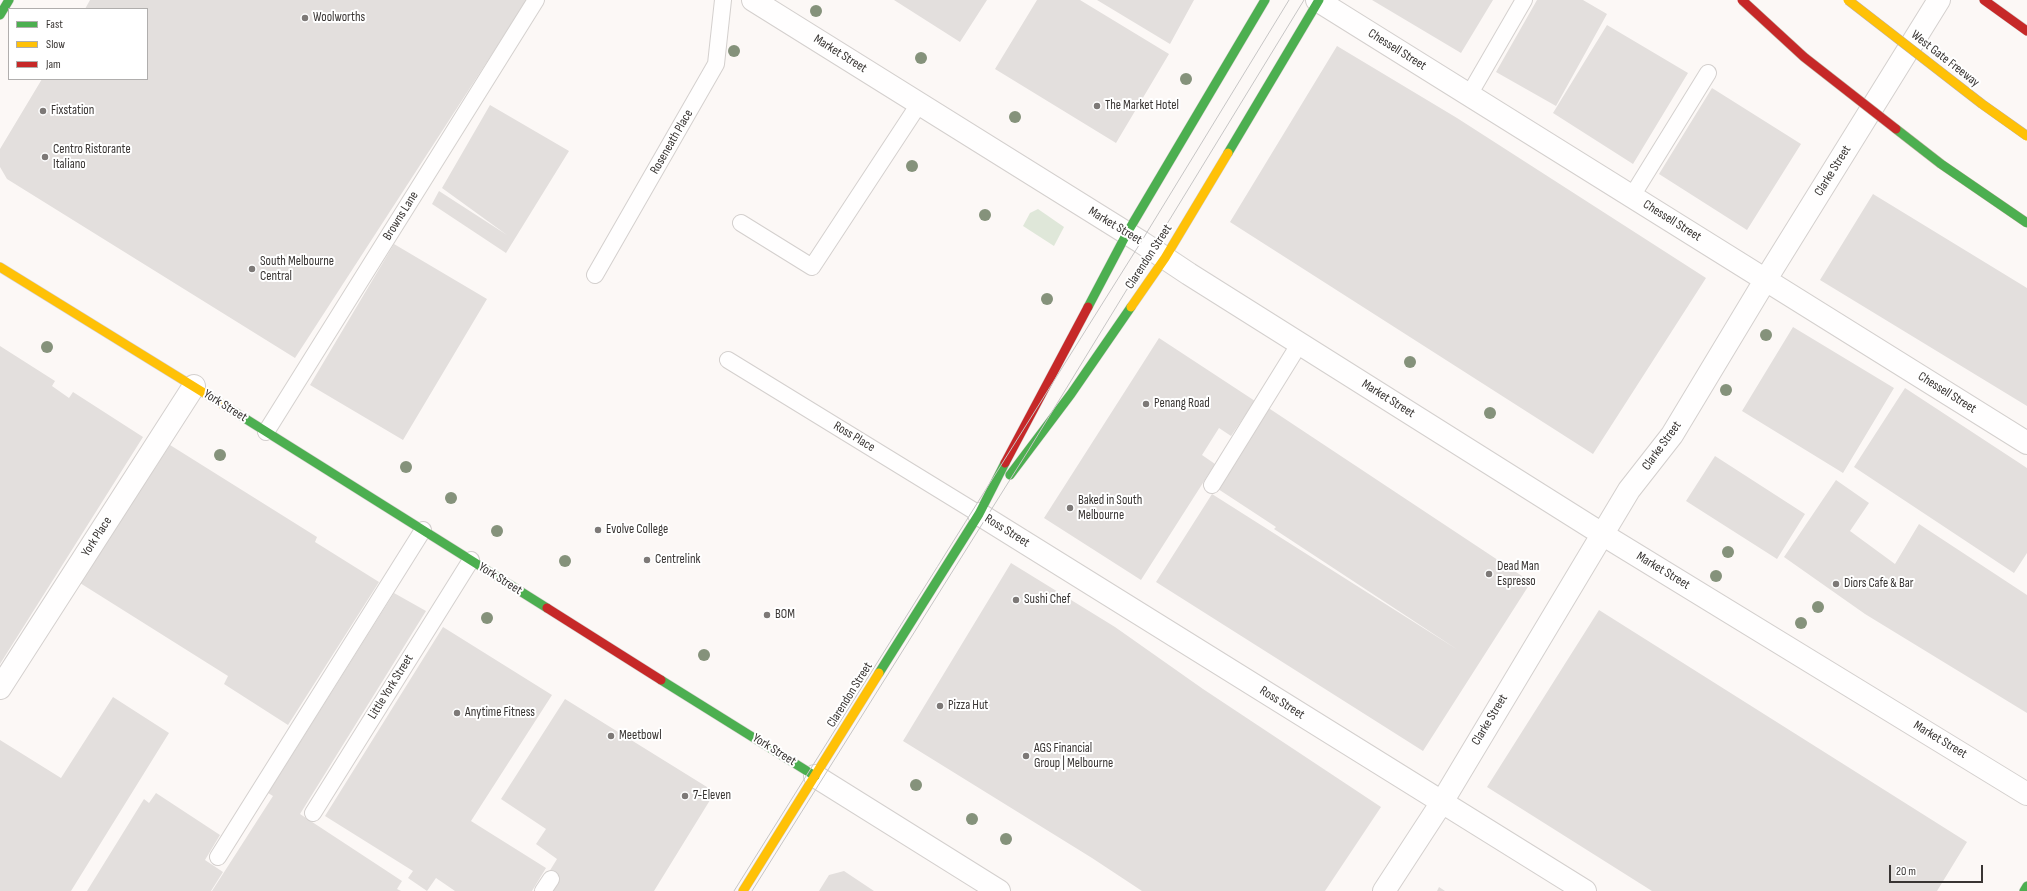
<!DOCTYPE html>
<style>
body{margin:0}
#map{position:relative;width:2027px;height:891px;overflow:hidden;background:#fcf8f6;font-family:"Sofia Sans Condensed",sans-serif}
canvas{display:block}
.legend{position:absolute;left:8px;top:8px;width:140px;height:72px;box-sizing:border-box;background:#fff;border:1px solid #b0aead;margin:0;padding:5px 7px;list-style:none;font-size:12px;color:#393533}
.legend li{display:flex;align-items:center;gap:8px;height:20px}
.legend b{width:20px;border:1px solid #b0aead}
.scale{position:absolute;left:1889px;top:865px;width:94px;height:18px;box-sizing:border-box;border:2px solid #393533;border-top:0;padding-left:5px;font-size:12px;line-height:14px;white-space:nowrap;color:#393533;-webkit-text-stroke:3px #fff;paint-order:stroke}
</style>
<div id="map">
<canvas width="2027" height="891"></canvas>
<ul class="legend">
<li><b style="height:5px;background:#4caf50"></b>Fast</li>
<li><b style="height:5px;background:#ffc107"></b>Slow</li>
<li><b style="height:5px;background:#c62828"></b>Jam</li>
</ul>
<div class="scale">20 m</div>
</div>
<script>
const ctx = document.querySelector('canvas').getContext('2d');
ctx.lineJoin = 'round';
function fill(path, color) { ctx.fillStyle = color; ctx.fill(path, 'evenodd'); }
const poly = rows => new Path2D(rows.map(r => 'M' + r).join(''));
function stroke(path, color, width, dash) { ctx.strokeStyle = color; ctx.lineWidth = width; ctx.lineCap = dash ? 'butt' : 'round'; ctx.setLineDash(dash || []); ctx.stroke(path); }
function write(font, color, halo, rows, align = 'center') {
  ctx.font = font + ' "Sofia Sans Condensed",sans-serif'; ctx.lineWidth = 4; ctx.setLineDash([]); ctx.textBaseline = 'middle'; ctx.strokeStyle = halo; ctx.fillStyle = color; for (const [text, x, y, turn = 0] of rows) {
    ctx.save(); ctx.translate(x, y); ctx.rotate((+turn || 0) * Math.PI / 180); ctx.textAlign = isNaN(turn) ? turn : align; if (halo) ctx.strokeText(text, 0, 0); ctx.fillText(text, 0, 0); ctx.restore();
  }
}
fill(poly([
 [1038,209,1064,227,1054,246,1023,226,1030,213]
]), '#dfe7d9');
fill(poly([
 [90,0,527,0,295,358,7,179,0,167,0,149,42,79,147,79,147,9,85,9],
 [894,0,987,0,960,42],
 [1037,0,1080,0,1169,54,1116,143,995,69],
 [1097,0,1194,0,1170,44],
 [1372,0,1493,0,1461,53],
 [1537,0,1583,0,1607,14,1556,106,1496,72],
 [1607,25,1688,73,1633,164,1553,113],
 [1337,46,1457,118,1706,278,1593,454,1230,222],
 [1712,88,1801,144,1747,230,1659,174],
 [490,105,569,151,506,253,432,204,439,191,507,235,442,188],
 [1873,194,2027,288,2027,406,1820,280],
 [394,244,487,299,403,440,310,385],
 [1793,327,1894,388,1843,473,1742,411],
 [1159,338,1255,401,1231,436,1219,428,1202,455,1215,464,1141,580,1044,518],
 [0,346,55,381,52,386,69,398,73,392,143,437,0,664],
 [1905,388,2027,468,2027,553,2014,573,1854,467],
 [1267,407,1531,582,1423,751,1156,582,1212,494,1458,650,1274,529,1276,527,1215,487],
 [170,445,317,537,315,542,379,582,288,725,224,684,228,676,80,583],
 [1715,456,1805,514,1777,559,1686,501],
 [1836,480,1869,503,1850,531,1895,564,1919,524,2027,595,2027,713,1865,614,1784,557],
 [1011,563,1115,627,1203,689,1381,807,1325,891,1142,891,1092,858,903,741],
 [394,593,426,611,300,814,402,881,397,889,401,891,212,891,273,796,268,793],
 [1599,610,1967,842,1937,891,1652,891,1487,787],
 [443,627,552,695,471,821,546,868,532,891,455,891,436,878,427,891,408,878,413,871,325,816],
 [113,697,169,733,71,891,0,891,0,740,61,778],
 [565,699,715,792,654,891,552,891,560,878,549,872,557,859,536,844,546,829,501,799],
 [156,793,220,835,205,860,223,872,211,891,87,891,144,799,149,803],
 [844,871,874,891,819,891,829,875],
 [1439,887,1445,891,1437,891]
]), '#e3dfdd');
const lane = poly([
 [1469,95,1524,0],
 [1632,196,1708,73],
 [741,223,812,267,919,104],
 [595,275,716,64,723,0],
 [728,360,979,514],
 [266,432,536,0],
 [1212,485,1300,343],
 [313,813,471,560],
 [218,857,423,530],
 [543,891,551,879]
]);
const street = poly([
 [753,0,1141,242,1189,274,1602,534,2027,794],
 [1317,0,2027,443],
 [979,514,1585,891],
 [0,688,194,386],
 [815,776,999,891],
 [1384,891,1442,802,1629,490,1672,435,1766,279,1939,0]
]);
const fast = poly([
 [0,15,9,0],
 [1228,153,1319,0],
 [1088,307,1127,233,1265,0],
 [230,409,547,608],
 [1010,475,1071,394,1131,307],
 [879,673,979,514,1005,463],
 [661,680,815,776],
 [2024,891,2027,886]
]);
const slow = poly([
 [0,267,230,409],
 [1131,307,1165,258,1228,153],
 [743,891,879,673]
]);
const jam = poly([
 [1984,0,2027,31],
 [1005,463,1088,307],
 [547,608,661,680]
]);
stroke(lane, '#d4d0ce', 18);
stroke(street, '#d4d0ce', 24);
stroke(fast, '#d4d0ce', 10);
stroke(slow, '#d4d0ce', 10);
stroke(jam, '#d4d0ce', 10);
stroke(lane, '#fffefe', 16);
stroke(street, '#fffefe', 22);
stroke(fast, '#4caf50', 9);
stroke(slow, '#ffc107', 9);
stroke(jam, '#c62828', 9);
stroke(poly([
 [734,891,1141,242,1289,0],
 [752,891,1028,451,1304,0]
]), '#c6c5c5', 1);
const fastBridge = poly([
 [1896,129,1941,164,2027,223]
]);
const slowBridge = poly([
 [1848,0,1982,104,2027,136]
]);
const jamBridge = poly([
 [1742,0,1804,57,1896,129]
]);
stroke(fastBridge, '#bfb2a2', 10, []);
stroke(slowBridge, '#bfb2a2', 10, []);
stroke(jamBridge, '#bfb2a2', 10, []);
stroke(fastBridge, '#4caf50', 9);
stroke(slowBridge, '#ffc107', 9);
stroke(jamBridge, '#c62828', 9);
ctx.fillStyle = '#85927b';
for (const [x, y] of [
 [816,11],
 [734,51],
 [921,58],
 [1186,79],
 [1015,117],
 [912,166],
 [985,215],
 [1047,299],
 [1766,335],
 [47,347],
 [1410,362],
 [1726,390],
 [1490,413],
 [220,455],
 [406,467],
 [451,498],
 [497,531],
 [1728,552],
 [565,561],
 [1716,576],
 [1818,607],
 [487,618],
 [1801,623],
 [704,655],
 [916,785],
 [972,819],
 [1006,839]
]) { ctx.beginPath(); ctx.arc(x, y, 6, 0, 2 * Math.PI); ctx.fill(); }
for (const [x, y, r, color] of [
 [305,18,4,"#7d7977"],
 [1097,106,4,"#7d7977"],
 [43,111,4,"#7d7977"],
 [45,157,4,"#7d7977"],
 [252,269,4,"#7d7977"],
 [1146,404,4,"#7d7977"],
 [1070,508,4,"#7d7977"],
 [598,530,4,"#7d7977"],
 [647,560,4,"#7d7977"],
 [1489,574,4,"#7d7977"],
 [1836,584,4,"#7d7977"],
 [1016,600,4,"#7d7977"],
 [767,615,4,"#7d7977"],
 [940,706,4,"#7d7977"],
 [457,713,4,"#7d7977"],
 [611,736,4,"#7d7977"],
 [1026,756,4,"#7d7977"],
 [685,796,4,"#7d7977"]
]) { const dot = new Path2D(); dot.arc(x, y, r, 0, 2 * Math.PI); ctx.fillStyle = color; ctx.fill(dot); stroke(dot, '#fff', 1.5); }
write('13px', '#393533', '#fff', [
 ["Woolworths",313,18],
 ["The Market Hotel",1105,106],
 ["Fixstation",51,111],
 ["Centro Ristorante",53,150],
 ["Italiano",53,165],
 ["South Melbourne",260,262],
 ["Central",260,277],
 ["Penang Road",1154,404],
 ["Baked in South",1078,501],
 ["Melbourne",1078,516],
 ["Evolve College",606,530],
 ["Centrelink",655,560],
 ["Dead Man",1497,567],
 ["Espresso",1497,582],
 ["Diors Cafe & Bar",1844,584],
 ["Sushi Chef",1024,600],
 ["BOM",775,615],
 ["Pizza Hut",948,706],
 ["Anytime Fitness",465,713],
 ["Meetbowl",619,736],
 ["AGS Financial",1034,749],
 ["Group | Melbourne",1034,764],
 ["7-Eleven",693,796]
], 'left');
write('13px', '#393533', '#fff', [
 ["Chessell Street",1397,50,32],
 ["Market Street",840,54,32],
 ["West Gate Freeway",1945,59,38],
 ["Roseneath Place",672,142,-60],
 ["Clarke Street",1833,171,-58],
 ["Browns Lane",401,216,-58],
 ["Chessell Street",1672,221,32],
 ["Market Street",1115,226,31],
 ["Clarendon Street",1149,257,-57],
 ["Chessell Street",1947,393,32],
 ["Market Street",1388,399,32],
 ["York Street",225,406,32],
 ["Ross Place",854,437,31],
 ["Clarke Street",1662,446,-54],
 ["Ross Street",1007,531,32],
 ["York Place",97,537,-57],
 ["Market Street",1663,571,31],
 ["York Street",500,579,32],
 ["Little York Street",391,687,-58],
 ["Clarendon Street",850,695,-58],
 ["Ross Street",1282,703,32],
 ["Clarke Street",1490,720,-59],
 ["Market Street",1940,740,31],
 ["York Street",774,750,32]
]);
</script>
